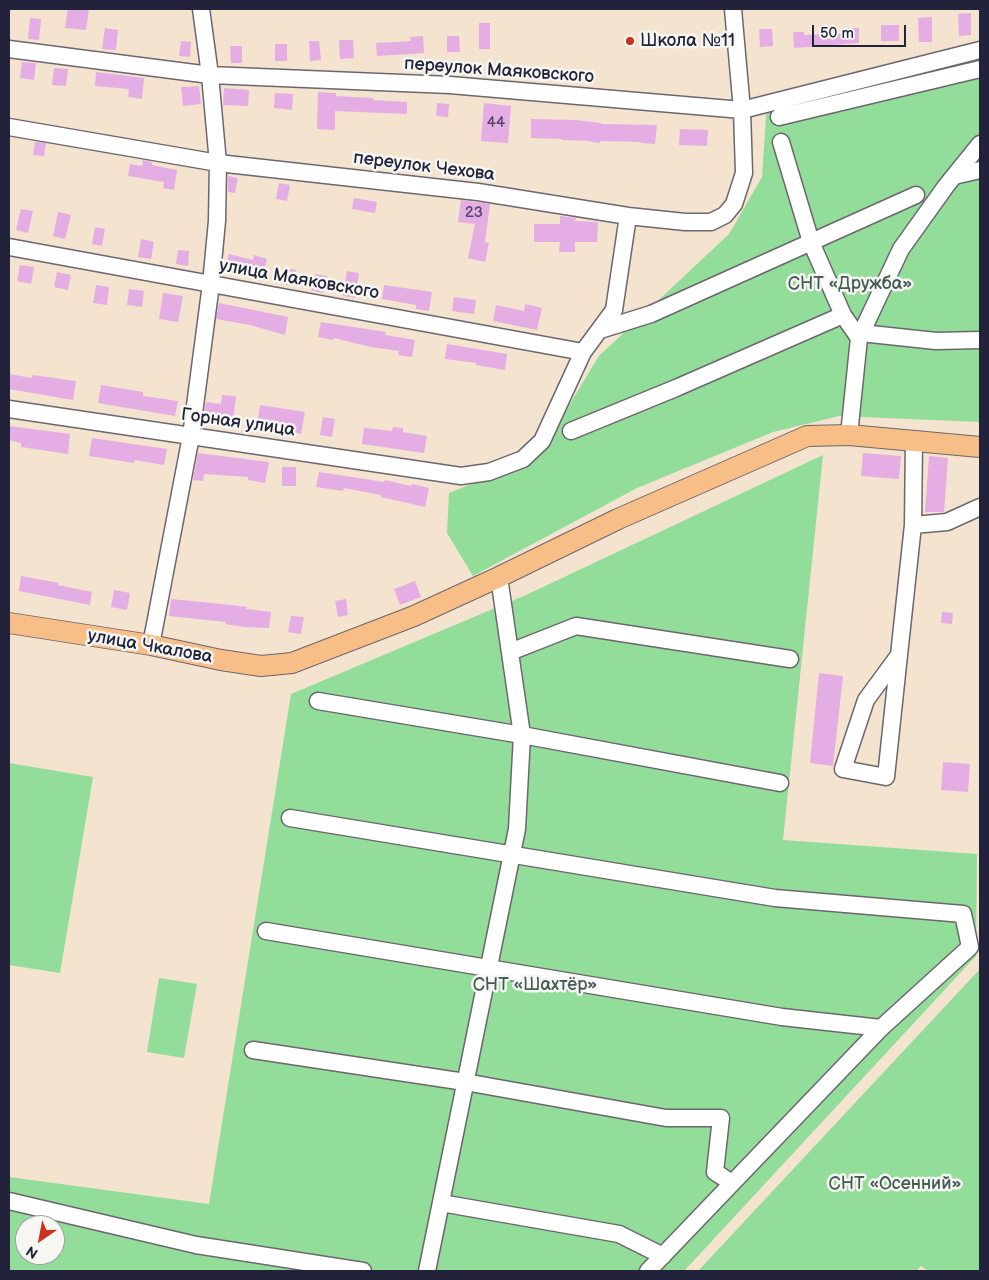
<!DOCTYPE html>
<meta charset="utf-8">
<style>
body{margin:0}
#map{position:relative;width:989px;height:1280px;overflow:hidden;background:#f4e3ce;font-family:"Balsamiq Sans",sans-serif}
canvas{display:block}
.frame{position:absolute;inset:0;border:10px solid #22223b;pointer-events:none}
.north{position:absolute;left:15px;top:1215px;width:50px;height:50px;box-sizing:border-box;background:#f6f6f2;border:1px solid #a1a1a9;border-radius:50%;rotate:213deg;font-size:14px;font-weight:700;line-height:20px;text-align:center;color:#22223b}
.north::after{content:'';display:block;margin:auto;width:18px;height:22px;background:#c8321e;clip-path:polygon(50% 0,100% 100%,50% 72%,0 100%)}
.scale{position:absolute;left:812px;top:25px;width:94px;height:22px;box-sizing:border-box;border:2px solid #22223b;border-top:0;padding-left:6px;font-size:15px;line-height:18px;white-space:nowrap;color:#22223b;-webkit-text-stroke:4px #f6f6f2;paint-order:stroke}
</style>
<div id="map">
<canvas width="989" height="1280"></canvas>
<div class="frame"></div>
<div class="north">N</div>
<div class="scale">50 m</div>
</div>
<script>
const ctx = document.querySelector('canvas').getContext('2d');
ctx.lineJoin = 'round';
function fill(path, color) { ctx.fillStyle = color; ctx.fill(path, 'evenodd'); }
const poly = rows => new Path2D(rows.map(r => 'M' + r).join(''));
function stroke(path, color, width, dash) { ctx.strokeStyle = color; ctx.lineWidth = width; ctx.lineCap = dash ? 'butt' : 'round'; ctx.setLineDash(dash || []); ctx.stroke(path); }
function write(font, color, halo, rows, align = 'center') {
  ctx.font = font + ' "Balsamiq Sans",sans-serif'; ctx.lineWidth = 5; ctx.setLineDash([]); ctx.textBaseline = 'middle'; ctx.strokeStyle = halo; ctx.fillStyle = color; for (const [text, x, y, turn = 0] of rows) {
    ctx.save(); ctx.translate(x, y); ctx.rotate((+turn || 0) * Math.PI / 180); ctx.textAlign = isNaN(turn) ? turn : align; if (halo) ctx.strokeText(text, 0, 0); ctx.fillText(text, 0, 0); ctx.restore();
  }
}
fill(poly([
 [980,52,980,422,839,416,773,432,637,488,473,576,447,533,449,493,537,458,599,356,729,234,762,177,767,102],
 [823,455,783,840,977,854,976,956,684,1271,9,1271,9,1177,209,1204,291,694,526,595],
 [25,1225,55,1225,55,1255,25,1255],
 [9,763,93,777,60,973,9,965],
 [980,969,980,1271,928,1271,921,1266,916,1271,698,1271],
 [159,978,197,984,184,1058,147,1052]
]), '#92dd99');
fill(poly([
 [68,9,89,9,86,30,65,28],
 [971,13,971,35,959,36,958,14],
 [932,17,932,42,919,42,918,18],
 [30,18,41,19,39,40,28,39],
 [479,23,490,23,490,49,479,49],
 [881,25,899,25,899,41,881,41],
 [105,28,118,30,116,50,102,49],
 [848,28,859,28,859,43,794,48,793,32,804,32,804,35,848,33],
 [759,29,772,29,773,46,760,47],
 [423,36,424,53,377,56,376,43,411,41,410,37],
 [447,36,459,36,460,52,447,52],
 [339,40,353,40,354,58,340,59],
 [181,41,191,42,190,57,179,56],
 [309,41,319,41,321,60,310,61],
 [275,44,287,44,287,61,275,61],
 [230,46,242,46,242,63,231,63],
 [22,62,36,63,34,80,20,78],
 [54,68,68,69,66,86,52,85],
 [96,72,144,78,142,99,128,97,129,89,95,86],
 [199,86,201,104,183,106,181,87],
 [224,88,249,90,248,106,223,105],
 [318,92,336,93,336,96,373,98,373,100,407,102,407,114,335,111,335,130,317,129],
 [275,93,293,94,292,110,274,108],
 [437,103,449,104,448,117,436,116],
 [484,103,511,106,508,143,481,141],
 [531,119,576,120,601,123,601,124,657,125,655,144,641,143,641,142,600,141,600,143,591,142,591,141,562,140,562,139,531,138],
 [680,129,708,130,707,146,679,145],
 [35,142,46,143,44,156,33,155],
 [143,160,152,162,152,165,177,170,174,190,163,188,164,182,128,176,130,164,142,166],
 [228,176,238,178,235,193,228,192],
 [279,183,290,185,287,201,276,199],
 [354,198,377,202,375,213,352,209],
 [461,200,490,204,485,242,489,243,485,262,468,258,475,224,458,222],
 [21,209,33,211,28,233,16,230],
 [58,212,71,215,65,239,53,236],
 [560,216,576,218,575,221,598,222,597,242,575,242,575,252,559,252,560,242,534,242,534,224,560,224],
 [95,227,105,229,102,246,92,244],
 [141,239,154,242,151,259,138,257],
 [178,250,189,251,188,266,176,264],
 [229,254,253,260,254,255,267,259,262,281,225,271],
 [20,265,34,267,31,284,17,281],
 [284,268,296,270,293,286,281,284],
 [347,271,359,273,355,298,343,296],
 [57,272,71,275,68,290,54,287],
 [315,274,327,276,323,293,311,290],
 [96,285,109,287,107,305,93,303],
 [384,285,432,292,429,311,416,309,416,305,382,299],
 [129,289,144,291,142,307,127,305],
 [163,293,183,296,178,322,159,319],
 [454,297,476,300,474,314,452,311],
 [219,303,288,317,285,335,250,325,216,319],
 [525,304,542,308,537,330,493,321,496,305,524,311],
 [321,322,386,332,385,335,415,340,412,357,398,355,399,351,371,347,334,338,333,340,318,337],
 [447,344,507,354,505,370,476,365,476,363,445,359],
 [9,374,32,378,33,375,76,381,73,400,9,389],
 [101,385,143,392,143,396,178,401,175,416,98,403],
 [222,395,236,396,233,422,203,419,206,402,221,404],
 [260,405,305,412,301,434,281,431,281,427,275,426,275,430,257,427],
 [323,417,335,419,332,437,320,435],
 [9,426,70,434,68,454,21,447,21,443,9,440],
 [393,427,403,428,403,432,427,436,424,453,362,444,364,428,392,431],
 [92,438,167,449,164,465,135,460,134,463,89,456],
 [198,453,269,462,265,483,248,480,248,477,204,474,203,481,193,480],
 [863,453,901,456,899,479,861,476],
 [929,456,948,458,944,512,925,512],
 [282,467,296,467,296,486,282,486],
 [319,472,384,482,385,480,411,486,412,484,429,488,425,507,381,497,381,495,344,488,343,491,316,487],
 [21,576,59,583,58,585,92,592,90,605,19,591],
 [415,581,421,597,400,605,394,589],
 [114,590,130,593,127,610,111,607],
 [171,599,232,605,247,607,246,609,271,612,269,628,244,627,225,624,226,622,169,616],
 [346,599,348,615,338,617,335,601],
 [942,612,953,613,952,624,941,623],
 [291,616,304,617,301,634,288,632],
 [819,673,843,676,833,766,810,763],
 [943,762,970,764,968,792,941,790]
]), '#e4aee5');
const minor = poly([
 [9,49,210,75,450,85,742,110,980,50],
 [779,117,980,69],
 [9,127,218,163,478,192,628,216,685,222,711,222,725,215,734,204,744,173,742,110,733,9],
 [781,142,811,242,843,315,859,338],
 [954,176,980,170],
 [9,247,583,352],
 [600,330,651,314,916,195],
 [861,333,936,341,980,340],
 [9,409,461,476,489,472,523,459,542,441,583,352,614,310,628,216],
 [571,431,676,388,843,315],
 [849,435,859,338,901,249,946,186,980,144],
 [914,441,913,525,947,522,980,507],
 [151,645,191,436,211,284,217,221,218,163,210,75,201,9],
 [510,652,576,626,790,659],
 [899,655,866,700,843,769,886,777,899,655,913,525],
 [318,701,522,735,780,783],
 [290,818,775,898,963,914,970,947,881,1028,648,1271],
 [266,931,782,1017,881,1028],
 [253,1050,465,1082,666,1118,721,1118,715,1172,732,1183],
 [9,1201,196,1245,363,1271],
 [441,1203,619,1234,663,1256],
 [427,1271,517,829,522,735,499,577]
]);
const major = poly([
 [9,623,151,645,221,660,261,666,292,663,414,616,499,577,618,519,807,436,849,435,980,447]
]);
stroke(minor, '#6c666e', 19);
stroke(major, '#6c666e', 22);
stroke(minor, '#fff', 16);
stroke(major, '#f7be87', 20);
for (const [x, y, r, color] of [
 [630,41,5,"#c8321e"]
]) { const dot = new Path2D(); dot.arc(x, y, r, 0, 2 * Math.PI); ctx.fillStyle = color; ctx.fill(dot); stroke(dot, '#f6f6f2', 2); }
write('15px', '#524566', null, [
 ["44",496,123],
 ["23",474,213]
]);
write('18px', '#22223b', '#f6f6f2', [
 ["Школа №11",640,41]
], 'left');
write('18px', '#22223b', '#f6f6f2', [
 ["переулок Маяковского",499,71,4],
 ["переулок Чехова",424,167,7],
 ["улица Маяковского",299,280,10],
 ["Горная улица",238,423,8],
 ["улица Чкалова",150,647,10]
]);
write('18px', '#445a57', '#f6f6f2', [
 ["СНТ «Дружба»",850,284],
 ["СНТ «Шахтёр»",535,985],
 ["СНТ «Осенний»",895,1184]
]);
</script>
